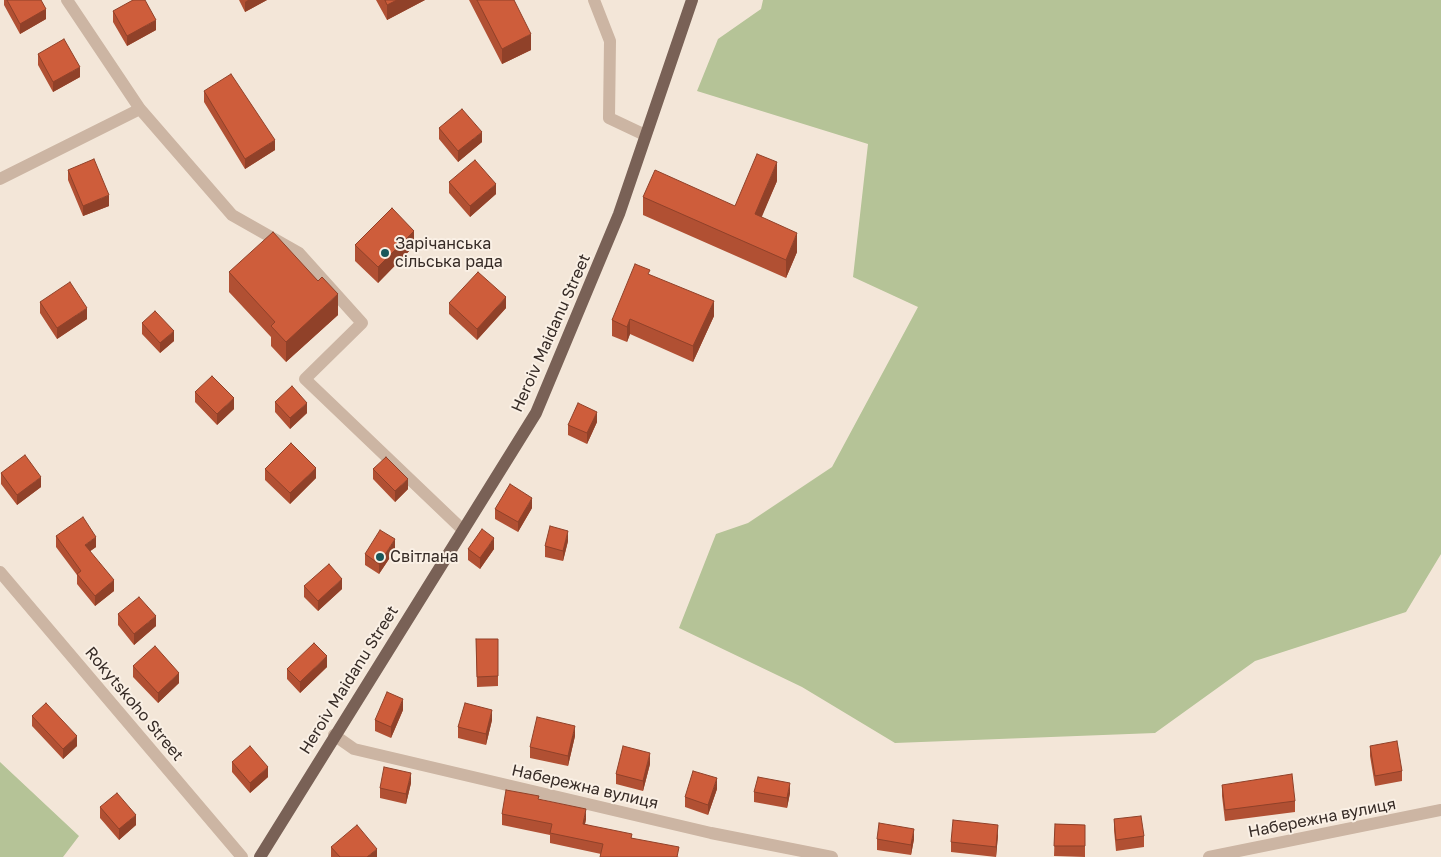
<!DOCTYPE html>
<meta charset="utf-8">
<style>
body{margin:0}
canvas{display:block;background:#f3e6d8}
</style>
<canvas width="1441" height="857"></canvas>
<script>
const ctx = document.querySelector('canvas').getContext('2d');
ctx.lineJoin = 'round';
function fill(path, color) { ctx.fillStyle = color; ctx.fill(path, 'evenodd'); }
const poly = rows => new Path2D(rows.map(r => 'M' + r).join(''));
function stroke(path, color, width, dash) { ctx.strokeStyle = color; ctx.lineWidth = width; ctx.lineCap = dash ? 'butt' : 'round'; ctx.setLineDash(dash || []); ctx.stroke(path); }
function write(font, color, halo, rows, align = 'center') {
  ctx.font = font + ' "Golos Text",sans-serif'; ctx.lineWidth = 4; ctx.setLineDash([]); ctx.textBaseline = 'middle'; ctx.strokeStyle = halo; ctx.fillStyle = color; for (const [text, x, y, turn = 0] of rows) {
    ctx.save(); ctx.translate(x, y); ctx.rotate((+turn || 0) * Math.PI / 180); ctx.textAlign = isNaN(turn) ? turn : align; if (halo) ctx.strokeText(text, 0, 0); ctx.fillText(text, 0, 0); ctx.restore();
  }
}
fill(poly([
 [763,0,1441,0,1441,554,1406,612,1255,661,1155,733,895,743,802,687,679,628,716,534,748,523,832,467,918,307,853,277,868,144,697,91,718,39,761,9],
 [0,762,79,836,63,857,0,857]
]), '#b5c397');
stroke(poly([
 [67,0,140,109,232,215,299,253,362,323,305,379,463,530],
 [594,0,610,41,609,118,645,135],
 [0,179,140,109],
 [0,572,242,857],
 [334,735,354,749,711,833,832,857],
 [1209,857,1441,810]
]), '#ccb5a3', 12);
stroke(poly([
 [260,857,536,413,619,214,692,0]
]), '#796156', 12);
fill(poly([
 [4,0,41,0,46,19,20,34,4,5],
 [239,0,267,0,245,12],
 [376,0,425,0,387,20],
 [469,0,514,0,531,50,502,64],
 [113,11,156,30,127,46,113,22],
 [38,54,80,77,53,92,38,65],
 [204,91,275,150,245,169,204,102],
 [439,128,482,142,458,162,439,139],
 [68,170,109,206,83,216,68,180],
 [777,181,761,217,797,252,786,278,643,215,643,197,735,206],
 [449,182,496,194,470,217,449,193],
 [355,245,414,246,378,283,355,261],
 [229,272,338,315,286,362,271,346,271,337,229,292],
 [650,275,714,316,693,362,630,334,627,342,612,336,612,320],
 [40,302,87,319,57,339,40,313],
 [449,303,506,308,477,340,449,314],
 [142,323,174,341,160,353,142,334],
 [195,392,234,409,217,425,195,402],
 [275,402,307,413,290,429,275,412],
 [597,422,587,444,568,435,568,425],
 [265,469,316,478,290,504,265,480],
 [373,469,408,489,395,502,373,479],
 [1,473,41,487,17,505,1,484],
 [532,508,518,532,495,519,495,509],
 [56,536,96,547,90,551,114,591,95,606,77,584,77,575,56,547],
 [568,541,563,561,545,557,545,546],
 [468,549,494,549,480,569,468,560],
 [395,550,379,574,365,565,365,554],
 [304,586,342,589,318,611,304,597],
 [118,614,156,626,134,645,118,625],
 [476,639,498,639,498,686,477,687],
 [133,666,179,683,158,703,133,677],
 [327,667,300,693,287,679,287,669],
 [403,710,391,738,375,731,375,720],
 [32,716,77,746,63,759,32,726],
 [492,720,486,745,458,738,458,727],
 [575,736,568,766,530,758,530,747],
 [1370,746,1402,771,1402,781,1375,786,1370,756],
 [232,762,268,777,250,793,232,772],
 [650,764,643,791,616,784,616,774],
 [411,783,406,804,380,798,380,788],
 [1222,785,1295,801,1295,812,1225,821,1222,796],
 [717,789,708,815,685,807,685,797],
 [754,792,790,793,787,808,754,802],
 [539,799,586,819,585,824,632,838,679,857,601,854,550,843,550,835,502,825,502,814],
 [100,807,136,825,119,840,100,818],
 [1114,819,1144,836,1144,847,1116,851,1114,830],
 [1055,824,1085,825,1085,857,1054,856],
 [998,835,996,857,951,852,951,842],
 [877,839,914,839,911,855,877,850],
 [331,847,377,857,331,857]
]), '#b15033');
fill(poly([
 [248,0,267,0,245,12,245,2],
 [397,0,425,0,387,20,387,5],
 [46,9,46,19,20,34,20,24],
 [156,20,156,30,127,46,127,36],
 [531,34,531,50,502,64,502,49],
 [80,67,80,77,53,92,53,82],
 [482,132,482,142,458,162,458,151],
 [275,140,275,150,245,169,245,159],
 [777,162,777,181,755,233,755,214],
 [496,184,496,194,470,217,470,206],
 [109,195,109,206,83,216,83,206],
 [414,231,414,246,378,283,378,267],
 [797,233,797,252,786,278,786,260],
 [338,294,338,315,286,362,286,342],
 [506,297,506,308,477,340,477,329],
 [714,301,714,316,693,362,693,346],
 [87,308,87,319,57,339,57,328],
 [630,319,630,334,627,342,627,327],
 [174,331,174,341,160,353,160,343],
 [234,398,234,409,217,425,217,414],
 [307,403,307,413,290,429,290,418],
 [597,412,597,422,587,444,587,433],
 [316,468,316,478,290,504,290,493],
 [41,477,41,487,17,505,17,495],
 [408,479,408,489,395,502,395,491],
 [532,498,532,508,518,532,518,522],
 [568,531,568,541,563,561,563,551],
 [96,537,96,547,85,555,85,545],
 [494,538,494,549,480,569,480,558],
 [395,539,395,550,379,574,379,564],
 [342,579,342,589,318,611,318,601],
 [114,580,114,591,95,606,95,596],
 [156,616,156,626,134,645,134,634],
 [327,656,327,667,300,693,300,682],
 [179,673,179,683,158,703,158,693],
 [403,699,403,710,391,738,391,727],
 [492,710,492,720,486,745,486,734],
 [575,726,575,736,568,766,568,756],
 [77,736,77,746,63,759,63,749],
 [650,753,650,764,643,791,643,781],
 [268,767,268,777,250,793,250,783],
 [411,773,411,783,406,804,406,794],
 [717,778,717,789,708,815,708,805],
 [790,783,790,793,787,808,787,798],
 [586,809,586,819,583,834,583,824],
 [136,815,136,825,119,840,119,829],
 [998,825,998,835,996,857,996,847],
 [914,829,914,839,911,855,911,845],
 [377,849,377,857,367,857]
]), '#904129');
const building = poly([
 [7,0,41,0,46,9,20,24,7,0],
 [133,0,145,0,156,20,127,36,113,11,133,0],
 [385,0,397,0,387,5,385,0],
 [477,0,514,0,531,34,502,49,477,0],
 [64,39,80,67,53,82,38,54,64,39],
 [231,74,275,140,245,159,204,91,231,74],
 [462,109,482,132,458,151,439,128,462,109],
 [757,154,777,162,755,214,797,233,786,260,643,197,655,170,735,206,757,154],
 [94,159,109,195,83,206,68,170,94,159],
 [475,160,496,184,470,206,449,182,475,160],
 [392,208,414,231,378,267,355,245,392,208],
 [273,232,318,281,322,277,338,294,286,342,271,326,275,322,229,272,273,232],
 [635,264,650,270,648,274,714,301,693,346,630,319,627,327,612,320,635,264],
 [478,272,506,297,477,329,449,303,478,272],
 [70,282,87,308,57,328,40,302,70,282],
 [155,311,174,331,160,343,142,323,155,311],
 [212,376,234,398,217,414,195,392,212,376],
 [292,386,307,403,290,418,275,402,292,386],
 [578,403,597,412,587,433,568,425,578,403],
 [291,443,316,468,290,493,265,469,291,443],
 [25,455,41,477,17,495,1,473,25,455],
 [386,457,408,479,395,491,373,469,386,457],
 [510,484,532,498,518,522,495,509,510,484],
 [83,517,96,537,85,545,114,580,95,596,77,574,81,571,56,536,83,517],
 [550,526,568,531,563,551,545,546,550,526],
 [482,529,494,538,480,558,468,549,482,529],
 [380,530,395,539,379,564,365,554,380,530],
 [329,564,342,579,318,601,304,586,329,564],
 [139,597,156,616,134,634,118,614,139,597],
 [476,639,498,639,498,676,477,677,476,639],
 [314,643,327,656,300,682,287,669,314,643],
 [155,646,179,673,158,693,133,666,155,646],
 [387,692,403,699,391,727,375,720,387,692],
 [46,703,77,736,63,749,32,716,46,703],
 [465,703,492,710,486,734,458,727,465,703],
 [537,717,575,726,568,756,530,747,537,717],
 [1397,741,1402,771,1375,776,1370,746,1397,741],
 [250,746,268,767,250,783,232,762,250,746],
 [623,746,650,753,643,781,616,774,623,746],
 [384,767,411,773,406,794,380,788,384,767],
 [693,771,717,778,708,805,685,797,693,771],
 [1292,774,1295,801,1225,810,1222,785,1292,774],
 [758,777,790,783,787,798,754,792,758,777],
 [506,790,539,796,538,799,586,809,583,824,632,834,631,838,679,847,677,857,600,857,603,844,550,833,552,824,502,814,506,790],
 [117,793,136,815,119,829,100,807,117,793],
 [1141,816,1144,836,1116,840,1114,819,1141,816],
 [953,820,998,825,996,847,951,842,953,820],
 [879,823,914,829,911,845,877,839,879,823],
 [1055,824,1085,825,1085,846,1054,846,1055,824],
 [357,825,377,849,367,857,340,857,331,847,357,825]
]);
fill(building, '#ce5d3b');
stroke(building, '#904129', 1);
for (const [x, y, r, color] of [
 [385,253,5,"#19575a"],
 [380,557,5,"#19575a"]
]) { const dot = new Path2D(); dot.arc(x, y, r, 0, 2 * Math.PI); ctx.fillStyle = color; ctx.fill(dot); stroke(dot, '#faf0e5', 2); }
write('16px', '#362b26', '#faf0e5', [
 ["Зарічанська",395,244],
 ["сільська рада",395,262],
 ["Світлана",390,557]
], 'left');
write('16px', '#362b26', '#faf0e5', [
 ["Heroiv Maidanu Street",551,333,-66],
 ["Heroiv Maidanu Street",349,680,-58],
 ["Rokytskoho Street",134,704,50],
 ["Набережна вулиця",585,787,13],
 ["Набережна вулиця",1322,818,-11]
]);
</script>
